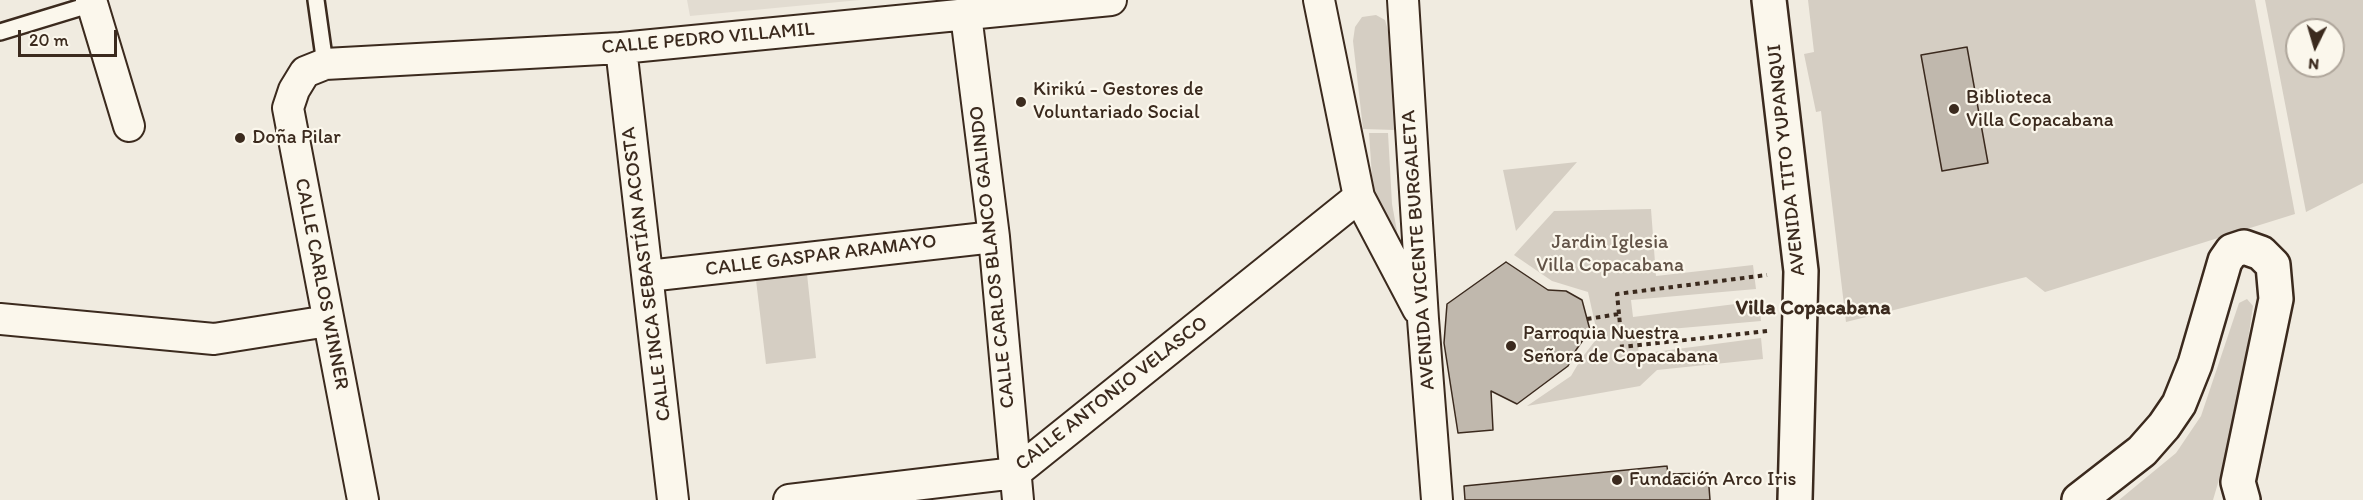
<!DOCTYPE html>
<meta charset="utf-8">
<style>
body{margin:0}
#map{position:relative;width:2363px;height:500px;overflow:hidden;background:#f0ebe0;font-family:Itim,sans-serif}
canvas{display:block}
.north{position:absolute;left:2285px;top:18px;width:60px;height:60px;box-sizing:border-box;background:#fbf7ec;border:2px solid #aea59a;border-radius:50%;rotate:185deg;font-size:16px;font-weight:700;line-height:24px;text-align:center;color:#3b2a1e}
.north::after{content:'';display:block;margin:auto;width:21px;height:27px;background:#3b2a1e;clip-path:polygon(50% 0,100% 100%,50% 72%,0 100%)}
.scale{position:absolute;left:18px;top:30px;width:99px;height:27px;box-sizing:border-box;border:3px solid #3b2a1e;border-top:0;padding-left:8px;font-size:18px;line-height:21px;white-space:nowrap;color:#3b2a1e;-webkit-text-stroke:4px #fbf7ec;paint-order:stroke}
</style>
<div id="map">
<canvas width="2363" height="500"></canvas>
<div class="north">N</div>
<div class="scale">20 m</div>
</div>
<script>
const ctx = document.querySelector('canvas').getContext('2d');
ctx.lineJoin = 'round';
function fill(path, color) { ctx.fillStyle = color; ctx.fill(path, 'evenodd'); }
const poly = rows => new Path2D(rows.map(r => 'M' + r).join(''));
function stroke(path, color, width, dash) { ctx.strokeStyle = color; ctx.lineWidth = width; ctx.lineCap = dash ? 'butt' : 'round'; ctx.setLineDash(dash || []); ctx.stroke(path); }
function write(font, color, halo, rows, align = 'center') {
  ctx.font = font + ' Itim,sans-serif'; ctx.lineWidth = 4.5; ctx.setLineDash([]); ctx.textBaseline = 'middle'; ctx.strokeStyle = halo; ctx.fillStyle = color; for (const [text, x, y, turn = 0] of rows) {
    ctx.save(); ctx.translate(x, y); ctx.rotate((+turn || 0) * Math.PI / 180); ctx.textAlign = isNaN(turn) ? turn : align; if (halo) ctx.strokeText(text, 0, 0); ctx.fillText(text, 0, 0); ctx.restore();
  }
}
fill(poly([
 [687,0,860,0,690,16]
]), '#e2dcd1');
fill(poly([
 [1808,0,2255,0,2295,214,2045,292,2026,277,1846,322,1821,111,1816,112,1804,54,1814,52],
 [2265,0,2363,0,2363,183,2306,212],
 [2297,30,2333,30,2333,66,2297,66],
 [1376,15,1385,20,1389,34,1395,130,1363,129,1353,41,1355,27,1362,17],
 [1369,133,1388,133,1392,204,1403,264,1374,206],
 [1577,162,1516,231,1503,170],
 [1651,209,1656,276,1753,265,1756,289,1631,300,1633,317,1759,301,1761,321,1636,332,1639,354,1761,338,1763,359,1657,370,1640,386,1527,406,1571,376,1581,359,1598,337,1588,292,1552,281,1514,255,1554,211],
 [807,274,816,358,766,364,756,280],
 [2247,299,2253,306,2236,422,2213,500,2119,500,2176,453,2201,416,2239,303]
]), '#d5cec3');
const building = poly([
 [1967,47,1988,163,1942,171,1921,55,1967,47],
 [1506,262,1548,290,1566,291,1582,300,1590,330,1576,350,1568,366,1517,404,1491,391,1493,430,1458,433,1444,343,1447,304,1506,262],
 [1667,466,1668,474,1708,473,1710,500,1465,500,1464,486,1667,466]
]);
fill(building, '#c0b8ad');
stroke(building, '#3b2a1e', 1.5);
const service = poly([
 [316,0,325,64],
 [0,32,92,4]
]);
const minor = poly([
 [91,0,129,126],
 [1319,0,1359,197,1418,309],
 [1403,0,1423,319,1437,500],
 [966,15,994,237,1018,500],
 [621,48,673,500],
 [648,276,994,237],
 [0,319,214,339,328,321],
 [363,500,288,108,294,90,305,72,325,64,621,48,1111,0],
 [789,500,1015,473,1359,197]
]);
const secondary = poly([
 [1769,0,1801,271,1795,500],
 [2079,500,2142,451,2164,426,2179,404,2195,364,2225,261,2232,251,2244,247,2261,253,2273,265,2276,299,2238,482,2243,500]
]);
stroke(service, '#3b2a1e', 20);
stroke(minor, '#3b2a1e', 34);
stroke(secondary, '#3b2a1e', 38);
stroke(poly([
 [1619,314,1617,294,1767,275],
 [1587,319,1619,314,1622,347,1767,331]
]), '#3b2a1e', 4, [4.5, 4.5]);
stroke(service, '#fbf7ec', 15);
stroke(minor, '#fbf7ec', 30);
stroke(secondary, '#fbf7ec', 33);
for (const [x, y, r, color] of [
 [1021,102,6,"#3b2a1e"],
 [1954,109,6,"#3b2a1e"],
 [240,138,6,"#3b2a1e"],
 [1511,346,6,"#3b2a1e"],
 [1617,480,6,"#3b2a1e"]
]) { const dot = new Path2D(); dot.arc(x, y, r, 0, 2 * Math.PI); ctx.fillStyle = color; ctx.fill(dot); stroke(dot, '#fbf7ec', 2); }
write('20px', '#3b2a1e', '#fbf7ec', [
 ["CALLE PEDRO VILLAMIL",708,39,-5],
 ["AVENIDA TITO YUPANQUI",1787,160,-96],
 ["AVENIDA VICENTE BURGALETA",1419,250,-94],
 ["CALLE GASPAR ARAMAYO",821,256,-7],
 ["CALLE CARLOS BLANCO GALINDO",993,257,-96],
 ["CALLE INCA SEBASTÍAN ACOSTA",647,274,-97],
 ["CALLE CARLOS WINNER",321,284,79],
 ["CALLE ANTONIO VELASCO",1112,394,-38]
]);
write('20px', '#3b2a1e', '#fbf7ec', [
 ["Kirikú - Gestores de",1033,90],
 ["Voluntariado Social",1033,113],
 ["Biblioteca",1966,98],
 ["Villa Copacabana",1966,121],
 ["Doña Pilar",252,138],
 ["Parroquia Nuestra",1523,334],
 ["Señora de Copacabana",1523,357],
 ["Fundación Arco Iris",1629,480]
], 'left');
write('20px', '#625347', '#fbf7ec', [
 ["Jardin Iglesia",1610,243],
 ["Villa Copacabana",1610,266]
]);
write('bold 21px', '#3b2a1e', '#fbf7ec', [
 ["Villa Copacabana",1813,309]
]);
</script>
